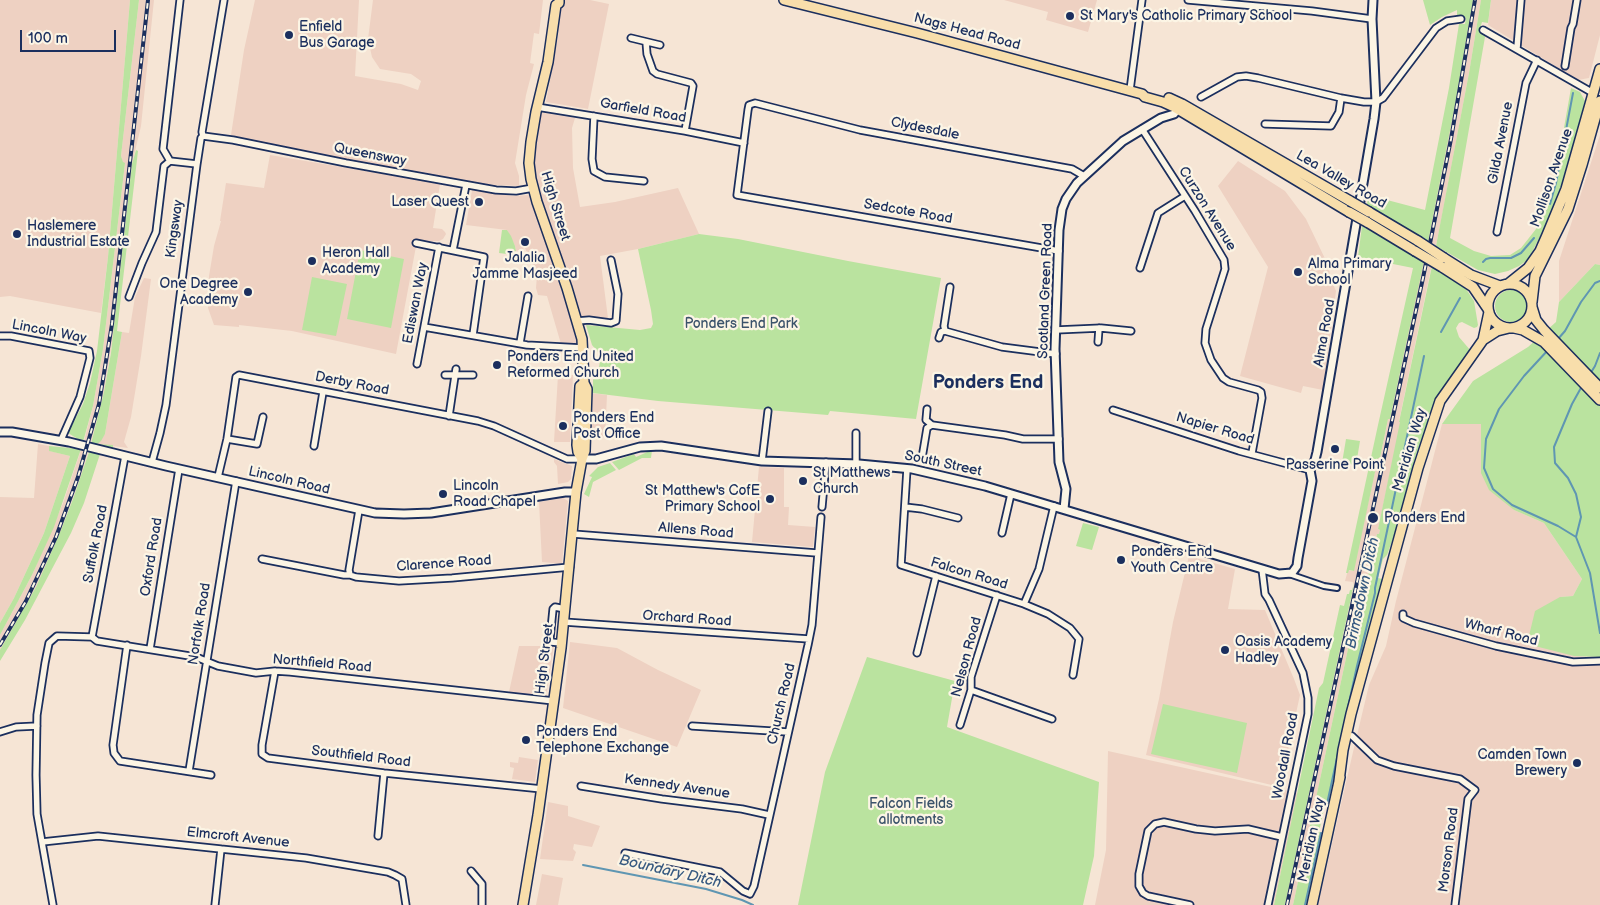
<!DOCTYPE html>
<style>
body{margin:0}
#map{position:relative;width:1600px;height:905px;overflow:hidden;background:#f6e5d5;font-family:"Balsamiq Sans",sans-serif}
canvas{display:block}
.scale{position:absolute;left:20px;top:30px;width:96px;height:22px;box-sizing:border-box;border:2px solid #1b2f5e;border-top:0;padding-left:6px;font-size:15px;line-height:18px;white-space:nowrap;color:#1b2f5e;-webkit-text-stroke:4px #fcf5e5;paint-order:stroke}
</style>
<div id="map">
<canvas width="1600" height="905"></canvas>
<div class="scale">100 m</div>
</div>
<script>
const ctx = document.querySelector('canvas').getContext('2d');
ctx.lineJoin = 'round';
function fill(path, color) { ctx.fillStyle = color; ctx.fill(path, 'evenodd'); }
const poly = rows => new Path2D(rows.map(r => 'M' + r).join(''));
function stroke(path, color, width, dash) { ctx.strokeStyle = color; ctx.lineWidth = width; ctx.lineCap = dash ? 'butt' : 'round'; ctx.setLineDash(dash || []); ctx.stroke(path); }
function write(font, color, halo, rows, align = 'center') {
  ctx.font = font + ' "Balsamiq Sans",sans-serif'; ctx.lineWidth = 4.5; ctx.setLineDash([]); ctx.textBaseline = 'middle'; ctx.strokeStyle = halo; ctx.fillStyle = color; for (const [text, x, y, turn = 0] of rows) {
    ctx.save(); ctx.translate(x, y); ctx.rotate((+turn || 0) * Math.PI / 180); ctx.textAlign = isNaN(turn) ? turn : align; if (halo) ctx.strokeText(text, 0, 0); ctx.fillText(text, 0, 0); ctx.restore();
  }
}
fill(poly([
 [0,0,130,0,108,257,101,313,10,296,0,297],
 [139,0,154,0,141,126,132,164,114,331,104,392,91,443,81,476,61,530,36,587,0,650,0,635,32,575,63,503,84,441,93,406,103,349,125,163,123,163,121,156],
 [255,0,359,0,355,76,401,84,418,90,421,81,411,74,380,69,372,57,368,39,373,0,543,0,539,34,534,33,530,63,534,64,526,95,515,163,519,176,519,186,478,184,423,174,272,145,231,135,244,50],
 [564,0,590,0,609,4,588,109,546,102,558,36,559,15],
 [1004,0,1097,0,1088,32,1046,20,1048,12],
 [1473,0,1481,0,1469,73,1441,221,1399,421,1401,422,1378,529,1380,530,1379,534,1377,534,1367,581,1370,582,1368,587,1364,586,1362,593,1360,593,1293,905,1285,905,1354,585,1353,582,1345,581,1348,570,1353,571,1378,458,1380,458,1388,419,1390,419,1442,172],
 [1491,0,1600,0,1600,35,1589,78,1578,80,1488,25],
 [538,112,575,118,572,128,573,168,580,207,615,202,678,188,699,234,638,249,600,256,609,326,583,325,568,277,556,250,548,219,532,171],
 [1600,135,1600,265,1595,264,1559,302,1559,261],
 [270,155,431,182,440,181,513,196,529,195,532,196,578,339,577,342,575,344,561,344,547,296,538,295,536,288,537,275,525,248,516,251,515,246,507,230,466,225,472,190,440,184,433,228,442,229,445,232,446,234,443,239,439,241,417,241,396,354,292,331,239,325,239,327,214,325,208,308,209,276,214,246,221,221,220,221,226,183,264,188],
 [1238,161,1285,191,1306,219,1329,267,1330,277,1336,291,1323,390,1303,386,1301,393,1240,376,1268,267,1218,186],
 [144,278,151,279,141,356,131,417,124,442,128,448,96,444,105,434,122,332,129,333,135,297],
 [558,375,573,375,570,442,554,442],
 [591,393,607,395,605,437,590,439],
 [1442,424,1481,424,1481,472,1514,510,1544,523,1582,579,1573,596,1560,597,1574,656,1600,657,1600,905,1318,905,1353,752,1369,685,1386,646,1396,601],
 [38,444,49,446,50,451,70,456,44,533,14,598,0,623,0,497,34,498],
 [554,459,572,466,571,479,568,482,558,484,557,466,554,462],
 [759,467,784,468,784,507,789,507,788,525,815,527,813,547,752,542],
 [563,498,568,501,562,564,542,562,539,502],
 [1189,556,1235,569,1228,609,1265,610,1294,679,1300,695,1280,787,1146,755,1159,699,1173,622],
 [570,642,617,648,658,670,701,690,677,747,563,708],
 [519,646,554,646,546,697,509,692],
 [1108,751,1298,793,1274,905,1095,905,1106,850],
 [519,757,538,760,535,782,512,779,514,768,510,767,510,762,518,763],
 [548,802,568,806,568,816,600,826,592,847,574,844,573,849,576,852,573,861,540,859],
 [542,874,563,878,558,905,536,905]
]), '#eed1c2');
fill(poly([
 [130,0,139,0,121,156,123,162,125,163,103,349,93,406,83,442,68,433,83,404,90,383,97,351,108,257],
 [1423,0,1473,0,1455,105,1428,242,1367,204,1368,199,1372,196,1425,210,1449,88,1459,24,1465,24,1466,18,1457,15,1457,10,1442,17,1430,25],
 [1481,0,1491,0,1488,23,1482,22,1479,32,1485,35,1485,37,1450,238,1474,251,1491,256,1510,255,1521,248,1536,229,1542,215,1556,173,1571,88,1580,92,1585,101,1566,173,1548,221,1532,252,1526,261,1519,266,1508,271,1495,274,1478,270,1436,246,1469,73],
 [136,150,138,151,117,331,122,332,105,434,101,441,97,444,113,445,113,448,91,444,104,392,111,353,132,164],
 [1362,226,1424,261,1390,419,1388,419,1380,458,1378,458,1354,571,1349,570,1348,573,1346,573,1378,425,1413,268,1358,257],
 [502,230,507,230,511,236,515,246,516,251,509,253,507,252,507,254,499,253],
 [699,234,738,239,848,261,941,278,916,419,830,411,828,415,658,401,593,393,593,380,599,368,600,360,598,352,592,345,586,325,640,330,651,328,653,324,651,310,638,249],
 [360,250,404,259,391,328,347,319],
 [1595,264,1600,265,1600,657,1574,656,1527,644,1535,611,1560,597,1573,596,1582,579,1544,523,1514,510,1489,490,1481,473,1481,424,1442,424,1473,381,1528,347,1556,322,1559,302],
 [1432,266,1466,289,1474,301,1478,325,1477,327,1474,328,1462,322,1459,323,1456,328,1459,337,1471,351,1448,382,1437,402,1416,454,1399,522,1387,555,1383,559,1378,578,1382,579,1365,640,1328,804,1325,804,1319,832,1322,833,1306,905,1293,905,1360,593,1366,594,1369,582,1367,581,1377,534,1379,534,1380,530,1378,529,1400,422,1399,422],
 [312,277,347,284,336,336,302,330],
 '1495 306a16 16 0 1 1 32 0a16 16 0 1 1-32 0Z',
 [1346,439,1360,441,1356,465,1342,463],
 [49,446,81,449,54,527,32,575,0,635,0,623,14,598,44,533,70,456,49,451],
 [652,450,651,458,642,458,619,470,612,462,634,454,636,457],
 [89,452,100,454,84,503,71,533,25,620,0,661,0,650,36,587,61,530,73,499],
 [610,463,616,470,593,482,589,497,584,494,592,477,589,476,598,467],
 [1083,523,1099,527,1092,550,1076,546],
 [1354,584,1285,905,1274,905,1319,688,1323,683,1340,605,1344,606,1347,594,1349,594,1350,590,1352,590],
 [867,657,955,681,947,727,1099,782,1094,856,1083,905,798,905,825,772],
 [1163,704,1247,723,1237,773,1151,754]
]), '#bae39f');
stroke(poly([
 [1550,204,1556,183,1573,93],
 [1483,262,1486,259,1490,258,1511,258,1521,253,1534,238],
 [1441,332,1460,298],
 [1558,339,1565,331,1581,302,1595,283,1600,281],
 [1548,350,1524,376,1499,409,1486,439,1484,468,1493,489,1512,505,1558,526,1576,537,1590,573,1600,633],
 [1590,374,1595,366,1600,353],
 [1576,537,1581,517,1576,494,1568,478,1555,463,1554,447,1572,404,1582,386],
 [1327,804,1357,666,1375,593,1375,588,1424,356],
 [583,865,706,889,742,900,753,905],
 [1305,905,1321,833]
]), '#5f96b2', 2);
const pedestrian = poly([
 [1289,574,1324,586,1337,588]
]);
const minor = poly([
 [1188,0,1312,11,1372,19],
 [1483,30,1593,93],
 [631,38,660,45],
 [646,42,647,54,653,71,657,74,691,83,693,86,685,131],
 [1517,48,1521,0],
 [1565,66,1571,28,1573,24,1577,0],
 [1130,90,1142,0],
 [1201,97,1237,77,1246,76,1258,78,1341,98,1364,102,1376,102,1383,98,1436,28,1447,21,1461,19],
 [537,107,685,131,744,143],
 [594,116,592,159,594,171,605,177,644,181],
 [1265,124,1331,126,1339,112,1341,98],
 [1142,129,1195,211,1224,260,1225,269,1206,329,1205,343,1211,360,1223,378,1229,382,1258,390,1261,392,1262,398,1252,453],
 [203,136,233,140,346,163,496,190,516,191,533,188],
 [170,161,163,149,180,0],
 [1497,232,1526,83,1537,60],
 [416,243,484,257,473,335],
 [453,250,466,185],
 [1059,251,737,195,748,110,749,105,755,103,860,130,1072,169,1084,176],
 [1140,268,1158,213,1185,196],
 [129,297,142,263,156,232,164,166,170,161,197,164],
 [577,321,589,320,611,323,616,321,618,294,611,260],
 [424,327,527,345,583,348],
 [1056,330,1101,328,1131,331],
 [945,331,944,326,950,287],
 [0,336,11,336,89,351,90,358,80,397,61,440],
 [939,338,941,332,945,331,1002,347,1056,354],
 [1098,342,1099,328],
 [520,343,528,296],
 [417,364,439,247],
 [445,375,473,375],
 [927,409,926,420,932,425,1005,435,1023,439,1059,439],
 [1113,410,1239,451,1310,470],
 [449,416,456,369],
 [227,439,257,444,263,417],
 [314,446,323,392],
 [922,458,927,428,932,425],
 [762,461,768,411],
 [152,462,160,433,166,405,197,164,201,138,203,136,202,132,224,0],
 [856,463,856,433],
 [907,469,901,565,1024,604,1039,569,1054,506],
 [218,477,227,439,236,377,239,375,478,421,494,426,567,459,582,459],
 [822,507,826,462],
 [905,507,922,509,958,518],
 [1002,533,1011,494],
 [573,534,817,553],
 [262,559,344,575,350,575,356,577,399,581,452,578,570,567],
 [1262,569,1265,594,1269,600,1303,673,1308,698,1308,714,1268,905],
 [350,575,349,570,359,510],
 [1024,604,1048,614,1070,628,1079,639,1073,675],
 [1403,614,1403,618,1414,623,1496,646,1573,662,1600,661],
 [564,622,809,639],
 [92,637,97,641,196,657,218,666,256,673,275,671,290,672,554,701],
 [92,637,125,456],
 [562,643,551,642,550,639,553,609,555,607,565,609],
 [127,645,113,745,114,753,120,761,211,775],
 [150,649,179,469],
 [917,653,936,576],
 [275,671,262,745,262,754,268,758,384,773,542,789],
 [971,690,1052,719],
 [960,725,971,690,971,677,997,595],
 [692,726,788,732],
 [0,732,16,727,37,726],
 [1352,736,1377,760,1394,766,1460,779,1475,790,1468,799,1455,905],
 [189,771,236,481],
 [581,786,662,799,742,809,769,815],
 [378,836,384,773],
 [42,842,98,836,306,858,388,872,395,875,402,879,406,905],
 [625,853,720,872,743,891,750,894,754,886,808,645,812,625,821,517],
 [471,871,482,884,482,905],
 [53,905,37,814,36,775,37,715,45,663,49,643,57,636,92,637],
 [215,905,221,849],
 [1190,905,1148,896,1143,893,1139,886,1139,874,1148,831,1155,824,1164,822,1196,829,1215,831,1248,829,1282,837]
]);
const tertiary = poly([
 [0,432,12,432,69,442,166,466,375,513,404,514,431,513,565,492,576,492],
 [582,459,596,459,640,447,661,446,762,461,859,464,912,469,985,486,1279,574,1292,573,1297,566,1298,558,1312,481,1310,470,1315,460,1317,452,1374,119,1376,102,1372,19,1373,0],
 [1064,509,1066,489,1059,462,1055,349,1059,230,1062,209,1066,199,1077,183,1123,141,1161,118,1174,114,1178,109]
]);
const primary = poly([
 [784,0,917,33,1142,94,1145,97,1163,102,1174,107,1349,212],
 [1169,98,1182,104,1350,201],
 [1369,212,1418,241],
 [1367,222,1415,251],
 [1444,258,1471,275,1500,286],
 [1442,267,1473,287,1488,309],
 [1508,284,1528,268,1540,251,1547,235,1566,189,1600,69],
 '1488 306a22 22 0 1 1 44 0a22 22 0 1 1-44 0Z',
 [1532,302,1535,276,1568,209,1582,165,1600,101],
 [1532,307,1536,320,1544,330,1600,388],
 [1514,328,1523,330,1544,342,1600,400],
 [1483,340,1489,312],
 [582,459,578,452,577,445,580,386,584,383],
 [1339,781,1343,750,1351,714,1418,468,1440,401,1483,340,1497,331,1509,328],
 [523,905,538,815,561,648,576,492,582,459,585,451,587,389,584,383,582,339,567,288,537,202,531,179,529,163,531,142,536,112,548,62,556,5,559,3,559,0],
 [1312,905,1340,777]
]);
stroke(pedestrian, '#1b2f5e', 8);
stroke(minor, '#1b2f5e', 9);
stroke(tertiary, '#1b2f5e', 11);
stroke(primary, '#1b2f5e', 12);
stroke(pedestrian, '#fcf5e5', 4);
stroke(minor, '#fcf5e5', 5.5);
stroke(tertiary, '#fcf5e5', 7);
stroke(primary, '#f8deab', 9);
const rail = poly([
 [0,645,26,601,56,537,78,477,99,404,112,324,148,0],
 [1287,905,1423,278,1451,139,1475,0]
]);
stroke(rail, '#1b2f5e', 4);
stroke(rail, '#fcf5e5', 2, [5.5]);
const primaryBridge = poly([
 [1350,201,1369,212],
 [1349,212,1367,222],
 [1418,241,1444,258],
 [1415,251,1442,267]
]);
stroke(primaryBridge, '#1b2f5e', 12, []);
stroke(primaryBridge, '#f8deab', 9);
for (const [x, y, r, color] of [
 [1070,16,5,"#1b2f5e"],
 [289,35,5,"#1b2f5e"],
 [479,202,5,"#1b2f5e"],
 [17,234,5,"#1b2f5e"],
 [525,242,5,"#1b2f5e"],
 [312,261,5,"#1b2f5e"],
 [1298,272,5,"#1b2f5e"],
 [248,292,5,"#1b2f5e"],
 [497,365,5,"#1b2f5e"],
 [563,426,5,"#1b2f5e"],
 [1335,449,5,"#1b2f5e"],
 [803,481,5,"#1b2f5e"],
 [443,494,5,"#1b2f5e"],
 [770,499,5,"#1b2f5e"],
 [1373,518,6,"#1b2f5e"],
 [1121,560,5,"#1b2f5e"],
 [1225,650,5,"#1b2f5e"],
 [526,740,5,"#1b2f5e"],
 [1577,763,5,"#1b2f5e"]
]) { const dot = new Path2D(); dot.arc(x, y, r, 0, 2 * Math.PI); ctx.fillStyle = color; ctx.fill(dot); stroke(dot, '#fcf5e5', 2); }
write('14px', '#1b2f5e', '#fcf5e5', [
 ["St Mary's Catholic Primary School",1080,16],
 ["Enfield",299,27],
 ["Bus Garage",299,43],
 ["Laser Quest",469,202,"right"],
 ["Haslemere",27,226],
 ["Industrial Estate",27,242],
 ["Heron Hall",322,253],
 ["Academy",322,269],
 ["Jalalia",525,258,"center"],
 ["Jamme Masjeed",525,274,"center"],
 ["Alma Primary",1308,264],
 ["School",1308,280],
 ["One Degree",238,284,"right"],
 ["Academy",238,300,"right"],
 ["Ponders End United",507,357],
 ["Reformed Church",507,373],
 ["Ponders End",573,418],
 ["Post Office",573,434],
 ["Passerine Point",1335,465,"center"],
 ["St Matthews",813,473],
 ["Church",813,489],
 ["Lincoln",453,486],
 ["Road Chapel",453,502],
 ["St Matthew's CofE",760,491,"right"],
 ["Primary School",760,507,"right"],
 ["Ponders End",1384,518],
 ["Ponders End",1131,552],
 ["Youth Centre",1131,568],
 ["Oasis Academy",1235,642],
 ["Hadley",1235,658],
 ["Ponders End",536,732],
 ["Telephone Exchange",536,748],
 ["Camden Town",1567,755,"right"],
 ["Brewery",1567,771,"right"]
], 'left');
write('14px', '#1b2f5e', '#fcf5e5', [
 ["Nags Head Road",967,32,15],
 ["Garfield Road",643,111,10],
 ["Clydesdale",925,129,11],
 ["Gilda Avenue",1501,143,-79],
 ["Queensway",370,155,11],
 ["Mollison Avenue",1552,178,-71],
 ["Lea Valley Road",1341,180,30],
 ["High Street",555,206,73],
 ["Curzon Avenue",1207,209,58],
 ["Sedcote Road",908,212,10],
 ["Kingsway",175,229,-82],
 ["Scotland Green Road",1046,291,-88],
 ["Ediswan Way",416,303,-79],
 ["Lincoln Way",49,332,11],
 ["Alma Road",1325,333,-80],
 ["Derby Road",352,384,11],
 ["Napier Road",1215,429,17],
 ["Meridian Way",1410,450,-73],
 ["South Street",943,464,12],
 ["Lincoln Road",289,481,13],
 ["Allens Road",696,531,5],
 ["Suffolk Road",96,544,-79],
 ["Oxford Road",152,557,-81],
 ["Clarence Road",444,564,-4],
 ["Falcon Road",969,574,17],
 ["Orchard Road",687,619,4],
 ["Norfolk Road",200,624,-81],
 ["Wharf Road",1501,633,14],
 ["Nelson Road",967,657,-75],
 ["High Street",545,659,-83],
 ["Northfield Road",322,664,5],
 ["Church Road",782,704,-77],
 ["Woodall Road",1286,756,-79],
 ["Southfield Road",361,757,7],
 ["Kennedy Avenue",677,787,8],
 ["Elmcroft Avenue",238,838,6],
 ["Meridian Way",1312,840,-78],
 ["Morson Road",1449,850,-83]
]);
write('14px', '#3b536b', '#fcf5e5', [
 ["Ponders End Park",741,324],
 ["Falcon Fields",911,804],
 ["allotments",911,820]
]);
write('italic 15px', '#375a81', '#fcf5e5', [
 ["Brimsdown Ditch",1363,593,-78],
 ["Boundary Ditch",670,872,13]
]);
write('bold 19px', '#1b2f5e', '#fcf5e5', [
 ["Ponders End",988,383]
]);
</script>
